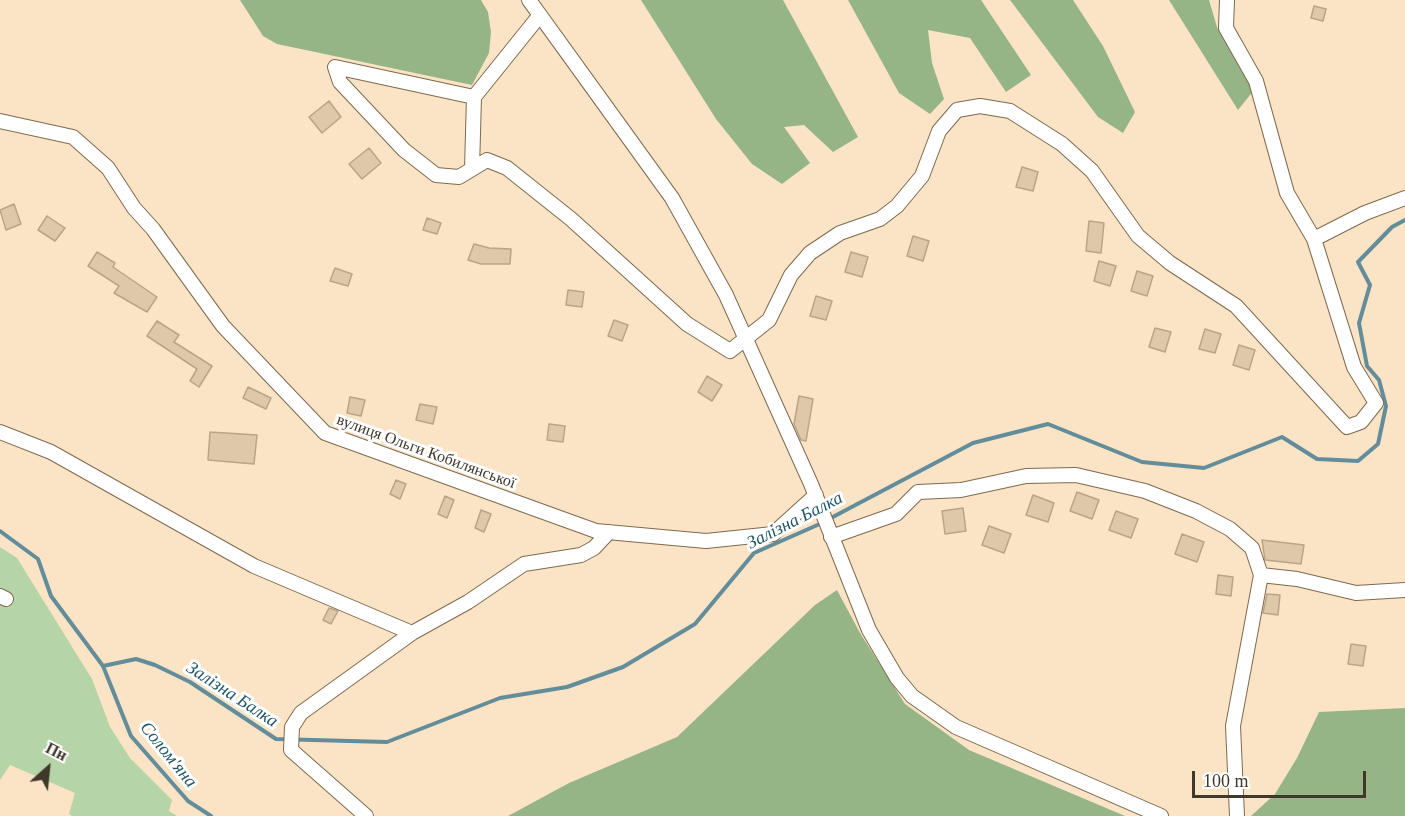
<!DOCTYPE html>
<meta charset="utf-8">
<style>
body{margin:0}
#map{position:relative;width:1405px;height:816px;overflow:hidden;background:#fbe4c5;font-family:"Times New Roman",serif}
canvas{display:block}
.north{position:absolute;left:18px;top:738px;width:60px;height:60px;-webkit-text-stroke:4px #fff;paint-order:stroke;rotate:27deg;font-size:16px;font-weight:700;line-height:24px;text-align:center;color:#41382c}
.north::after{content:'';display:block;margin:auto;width:21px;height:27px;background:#41382c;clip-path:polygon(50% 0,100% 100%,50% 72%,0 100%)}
.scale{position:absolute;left:1192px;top:771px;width:174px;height:27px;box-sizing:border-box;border:3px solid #41382c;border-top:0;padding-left:8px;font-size:18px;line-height:21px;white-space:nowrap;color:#41382c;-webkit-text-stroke:4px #fff;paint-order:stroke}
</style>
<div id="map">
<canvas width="1405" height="816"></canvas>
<div class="north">Пн</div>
<div class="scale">100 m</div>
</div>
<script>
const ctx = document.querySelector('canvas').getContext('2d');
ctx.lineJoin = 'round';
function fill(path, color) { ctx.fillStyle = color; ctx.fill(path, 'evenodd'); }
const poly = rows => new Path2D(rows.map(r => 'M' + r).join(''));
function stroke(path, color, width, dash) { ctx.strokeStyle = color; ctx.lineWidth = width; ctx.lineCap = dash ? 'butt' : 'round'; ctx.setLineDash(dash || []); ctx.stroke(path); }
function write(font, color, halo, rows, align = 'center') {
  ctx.font = font + ' "Times New Roman",serif'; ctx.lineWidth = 6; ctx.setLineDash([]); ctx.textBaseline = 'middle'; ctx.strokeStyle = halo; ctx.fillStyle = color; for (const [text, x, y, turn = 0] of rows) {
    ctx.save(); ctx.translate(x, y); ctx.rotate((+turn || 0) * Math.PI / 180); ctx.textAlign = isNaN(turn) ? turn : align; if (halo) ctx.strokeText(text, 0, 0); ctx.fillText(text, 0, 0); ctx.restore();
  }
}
fill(poly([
 [0,547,17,558,92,679,110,727,130,758,172,800,169,811,177,816,72,816,69,814,75,793,10,765,0,780]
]), '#b5d4a8');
fill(poly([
 [240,0,481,0,488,12,491,32,489,53,472,85,277,44,263,36],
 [641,0,783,0,858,137,833,152,804,125,784,127,810,163,782,184,752,164,716,119],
 [848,0,981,0,1031,75,1006,92,970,38,928,30,932,63,944,99,930,114,899,93],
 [1010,0,1073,0,1103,46,1135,112,1123,133,1098,117],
 [1169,0,1209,0,1217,27,1254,90,1238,110],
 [837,590,860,633,905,704,969,750,1125,816,508,816,569,783,677,737,815,605],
 [1405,708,1405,816,1251,816,1275,794,1297,758,1319,712]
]), '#95b587');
stroke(poly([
 [829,519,973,443,1048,424,1142,462,1204,468,1282,437,1317,459,1358,461,1378,444,1386,406,1379,380,1367,366,1359,323,1370,285,1358,262,1392,227,1405,220],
 [0,531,38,559,51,596,103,666,131,736,188,801,211,816],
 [103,666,136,659,155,665,190,682,276,739,387,742,500,698,567,687,623,667,695,624,754,553,822,523]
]), '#638d9a', 4);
const building = poly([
 [1314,6,1326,9,1323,21,1311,18,1314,6],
 [329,101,341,117,322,133,309,117,329,101],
 [369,148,381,163,362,179,349,164,369,148],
 [1022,167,1038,172,1033,191,1016,187,1022,167],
 [14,204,21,224,6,230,0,210,14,204],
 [47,216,65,228,55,241,38,230,47,216],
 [427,218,441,223,437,234,423,230,427,218],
 [1089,221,1104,223,1101,253,1086,251,1089,221],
 [913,236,929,241,923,261,907,256,913,236],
 [474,244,489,248,511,249,510,264,481,264,468,260,474,244],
 [97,252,115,263,113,267,157,297,147,312,114,293,119,286,88,266,97,252],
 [851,252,868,257,862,277,845,272,851,252],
 [1099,261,1116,266,1110,286,1094,281,1099,261],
 [335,268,352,274,348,286,330,281,335,268],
 [1137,271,1153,276,1147,296,1131,291,1137,271],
 [568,290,584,292,582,307,566,305,568,290],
 [816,296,832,301,826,320,810,316,816,296],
 [614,320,628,325,622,341,608,336,614,320],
 [157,321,179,335,174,342,212,366,199,387,190,381,197,369,147,336,157,321],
 [1155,328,1171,332,1165,352,1149,347,1155,328],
 [1205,329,1221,334,1215,353,1199,349,1205,329],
 [1239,345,1255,350,1249,370,1233,365,1239,345],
 [707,376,722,385,712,401,698,392,707,376],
 [248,387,271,398,266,409,243,398,248,387],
 [799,396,813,399,806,441,801,440,794,424,799,396],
 [350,397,365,400,361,416,347,413,350,397],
 [420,404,437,407,433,424,416,420,420,404],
 [549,424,565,426,563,442,547,440,549,424],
 [210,432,257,435,254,464,208,460,210,432],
 [396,480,406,484,400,499,390,494,396,480],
 [1077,492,1099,500,1092,519,1070,511,1077,492],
 [1033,495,1054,503,1048,522,1026,515,1033,495],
 [445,496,454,500,447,518,438,514,445,496],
 [963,508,966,531,945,534,942,511,963,508],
 [481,510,491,514,484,532,475,528,481,510],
 [1116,511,1138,519,1131,538,1109,530,1116,511],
 [989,526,1011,534,1004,553,982,545,989,526],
 [1182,534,1204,542,1197,562,1175,554,1182,534],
 [1262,540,1304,545,1301,564,1265,560,1262,540],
 [1218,575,1233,577,1231,596,1216,594,1218,575],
 [1267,594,1280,595,1278,615,1263,613,1267,594],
 [329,608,338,611,331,624,323,620,329,608],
 [1351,644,1366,646,1363,666,1348,664,1351,644]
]);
fill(building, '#dec8a9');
stroke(building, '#baa487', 1.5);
const minor = poly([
 [529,0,672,198,726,295,811,484,869,630,897,678,912,696,956,727,1161,816],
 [540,15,474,97,335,67,340,82,404,150,436,175,459,177,487,160,507,168,571,219,687,324,730,351,769,320,791,275,810,253,840,233,880,219,897,206,922,176,939,131,957,110,980,106,1010,111,1062,144,1092,171,1138,236,1170,263,1236,306,1347,427,1361,422,1376,403,1354,367,1314,239,1287,193,1256,81,1226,28,1227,0],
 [0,121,73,137,108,168,134,208,153,229,223,326,325,433,596,531,706,541,773,534,816,495],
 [472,169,474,97],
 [1314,239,1365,213,1405,198],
 [0,432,51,452,254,566,412,633],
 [831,537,896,514,918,492,961,490,1026,476,1076,475,1145,491,1196,511,1230,529,1252,548,1261,575,1233,726,1237,816],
 [1261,575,1297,579,1356,593,1405,590],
 [0,596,6,599],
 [366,816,291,750,292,727,301,713,412,633,468,602,524,564,581,555,594,548,609,532]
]);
stroke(minor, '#7e6a4e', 16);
stroke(minor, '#fff', 14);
write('16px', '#41382c', '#fff', [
 ["вулиця Ольги Кобилянської",426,452,20]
]);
write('italic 18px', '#235769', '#fff', [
 ["Залізна Балка",795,521,-27],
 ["Залізна Балка",232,695,33],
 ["Солом'яна",168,755,51]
]);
</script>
